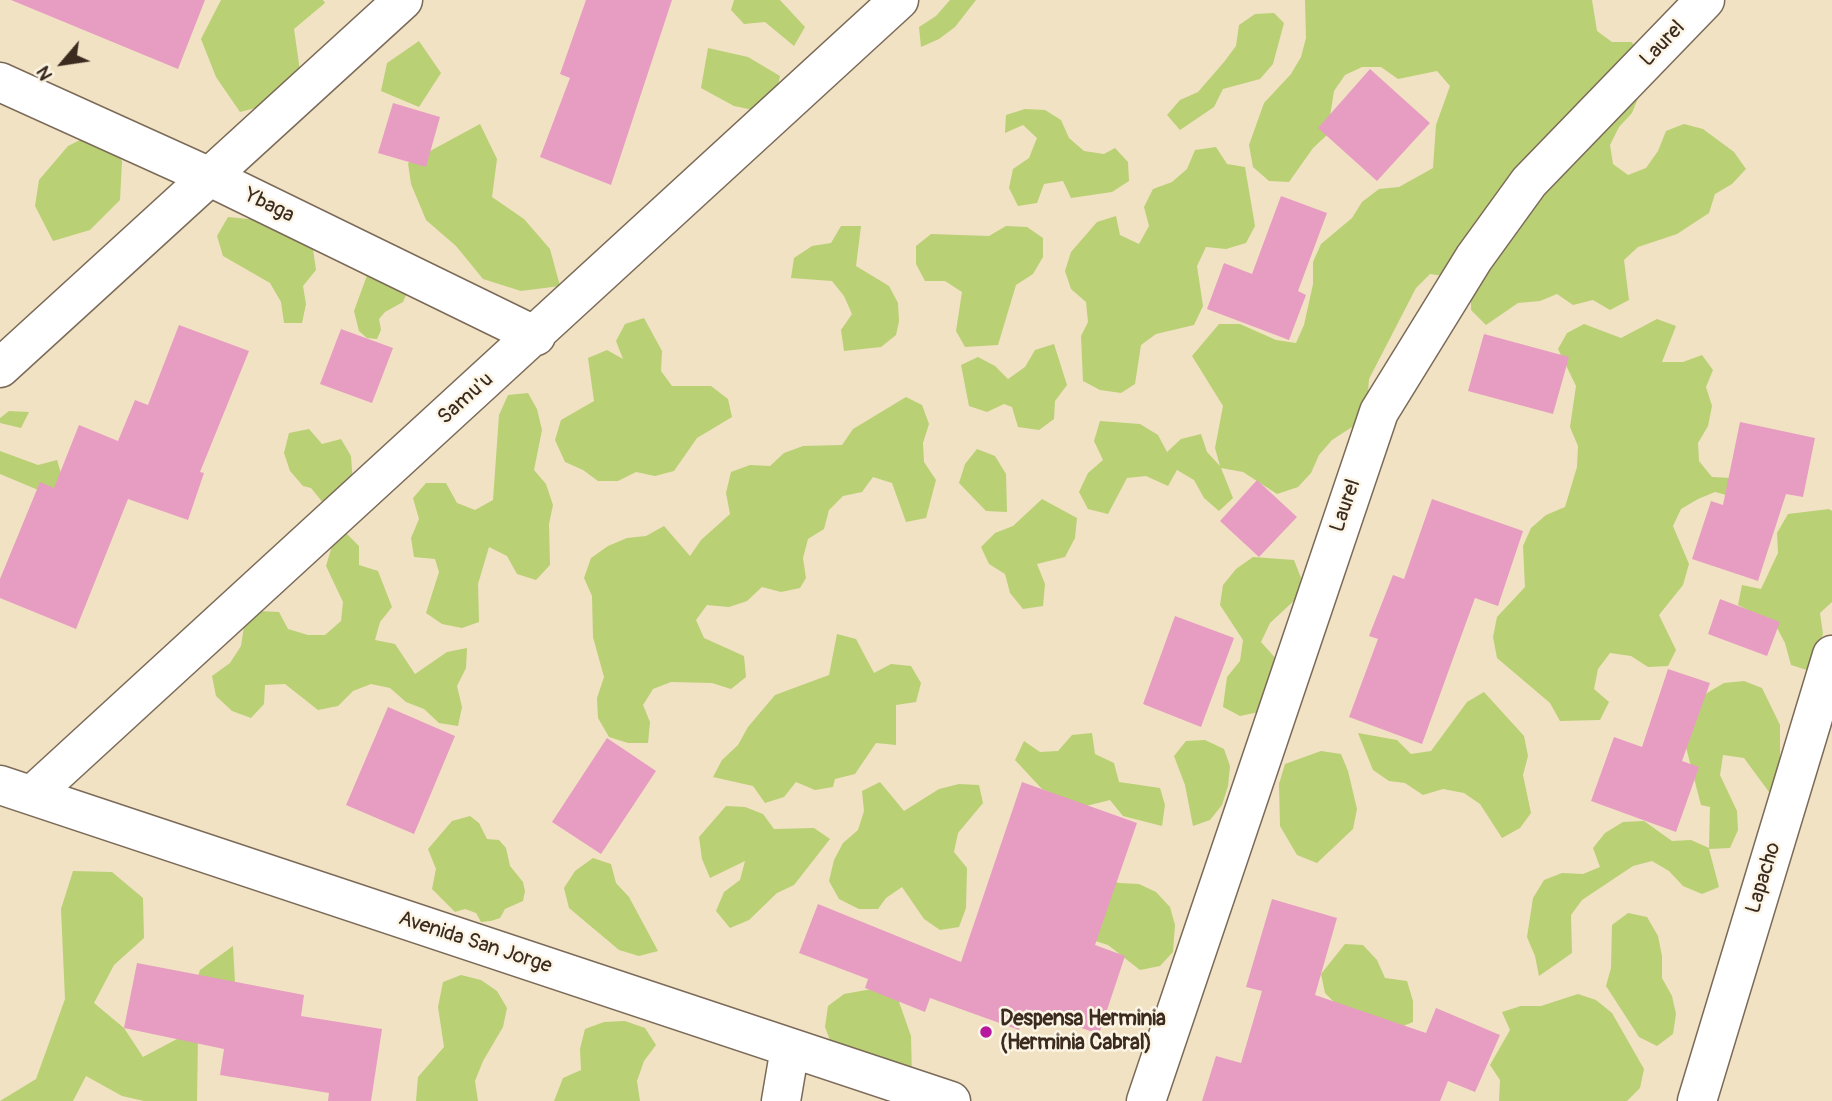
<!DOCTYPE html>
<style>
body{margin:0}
#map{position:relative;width:1832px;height:1101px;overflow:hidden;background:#f1e2c4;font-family:Pangolin,sans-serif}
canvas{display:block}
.north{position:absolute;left:28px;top:28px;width:70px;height:70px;-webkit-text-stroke:5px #fcf5e5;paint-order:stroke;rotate:241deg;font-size:19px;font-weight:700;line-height:28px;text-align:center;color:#3b2a1e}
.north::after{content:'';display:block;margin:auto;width:24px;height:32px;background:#3b2a1e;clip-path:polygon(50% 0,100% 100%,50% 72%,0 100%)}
</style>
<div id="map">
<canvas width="1832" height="1101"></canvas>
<div class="north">N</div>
</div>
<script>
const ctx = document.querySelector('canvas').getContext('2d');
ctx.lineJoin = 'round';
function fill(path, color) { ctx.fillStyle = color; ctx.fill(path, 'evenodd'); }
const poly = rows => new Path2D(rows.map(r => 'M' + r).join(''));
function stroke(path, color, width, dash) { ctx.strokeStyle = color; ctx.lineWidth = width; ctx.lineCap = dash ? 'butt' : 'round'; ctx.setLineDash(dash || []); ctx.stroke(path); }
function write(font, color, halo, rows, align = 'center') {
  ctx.font = font + ' Pangolin,sans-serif'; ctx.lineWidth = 5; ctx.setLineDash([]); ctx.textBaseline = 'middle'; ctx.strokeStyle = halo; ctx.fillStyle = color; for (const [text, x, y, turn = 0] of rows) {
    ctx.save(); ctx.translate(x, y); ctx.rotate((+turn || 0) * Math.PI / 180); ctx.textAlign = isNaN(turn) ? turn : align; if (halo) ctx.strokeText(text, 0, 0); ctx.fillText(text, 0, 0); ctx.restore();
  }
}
fill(poly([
 [221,0,323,0,325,3,294,29,300,71,278,102,240,112,216,77,201,39],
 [734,0,780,0,805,27,794,46,765,22,744,24,731,10],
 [950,0,976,0,955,27,939,39,921,47,919,27,936,16],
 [1305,0,1592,0,1597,31,1612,42,1632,42,1647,76,1632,113,1619,127,1610,145,1613,164,1628,175,1646,168,1658,151,1666,131,1684,124,1703,129,1734,152,1746,169,1732,184,1715,194,1709,213,1677,234,1638,247,1624,260,1629,300,1610,310,1593,300,1573,305,1557,294,1540,301,1518,303,1486,325,1471,310,1471,290,1450,277,1430,274,1416,288,1369,379,1366,418,1332,440,1319,455,1311,473,1298,487,1277,494,1243,472,1221,468,1233,498,1219,511,1204,498,1194,480,1177,470,1168,486,1146,476,1127,478,1108,514,1088,509,1079,492,1088,473,1103,460,1094,441,1100,421,1140,424,1158,435,1167,452,1181,439,1201,434,1207,452,1220,466,1215,448,1223,406,1192,356,1219,324,1240,324,1276,340,1296,343,1304,325,1313,284,1313,262,1321,244,1352,218,1362,202,1379,189,1399,187,1433,168,1436,125,1450,86,1437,71,1398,79,1381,67,1362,67,1345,75,1334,91,1327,135,1313,148,1289,182,1269,181,1253,167,1249,145,1264,103,1291,74,1301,57,1306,38],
 [1274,13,1284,23,1273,64,1260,79,1223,89,1214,107,1180,130,1167,115,1180,100,1198,92,1224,62,1236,46,1239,25,1255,14],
 [419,41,441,73,419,107,381,91,387,63],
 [708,48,748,57,780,76,772,114,734,106,701,88],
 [1025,109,1045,110,1061,120,1069,138,1084,151,1104,154,1115,148,1128,162,1129,181,1112,192,1071,198,1063,181,1044,184,1037,203,1018,206,1009,188,1013,169,1029,158,1037,138,1023,125,1005,133,1006,115],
 [480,124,497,159,492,197,524,219,550,249,560,286,521,291,483,279,456,246,426,220,411,184,408,163],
 [102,129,122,161,120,200,90,230,53,241,35,206,39,180,68,146],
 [1216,147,1227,164,1245,167,1255,226,1246,243,1226,249,1206,247,1197,266,1203,306,1194,325,1156,334,1141,345,1135,384,1121,393,1100,390,1083,381,1081,336,1088,322,1086,302,1071,289,1065,271,1071,252,1097,222,1116,216,1120,235,1139,244,1149,226,1144,207,1153,189,1172,182,1187,169,1195,150],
 [267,212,295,238,313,249,316,270,303,286,306,304,302,323,284,323,281,302,270,283,223,256,217,236,228,217,248,219],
 [841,226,861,226,856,266,889,286,898,303,899,321,896,335,881,347,844,351,841,330,852,314,844,296,832,281,791,278,794,258,812,246,831,243],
 [1006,226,1027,227,1043,238,1043,257,1033,274,1016,285,998,345,965,347,956,331,962,292,945,281,925,281,916,264,916,246,931,234,989,236],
 [369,270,407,293,403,302,385,312,379,319,381,330,377,339,367,338,359,331,354,311],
 [644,318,662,351,661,371,672,386,711,386,728,399,732,417,697,438,674,471,655,476,636,472,618,481,598,481,583,470,565,462,555,440,561,420,594,401,588,358,607,350,623,359,616,341,625,324],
 [1657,319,1676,326,1662,362,1683,362,1702,355,1713,370,1706,387,1712,406,1708,426,1698,443,1699,461,1712,477,1731,478,1734,497,1715,492,1698,499,1681,509,1673,526,1689,564,1683,585,1659,615,1676,650,1668,666,1648,667,1631,656,1610,653,1598,669,1594,689,1609,702,1600,720,1560,721,1550,703,1497,658,1493,637,1497,617,1525,587,1523,546,1531,528,1546,515,1565,507,1577,467,1578,446,1570,427,1576,386,1558,349,1567,333,1584,324,1621,338],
 [1054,344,1067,385,1055,401,1054,419,1039,430,1018,427,1012,407,1004,404,987,412,969,406,961,365,978,357,995,366,1008,379,1025,367,1035,350],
 [528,393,537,409,542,430,534,470,546,484,553,505,549,524,550,565,536,580,517,574,507,556,489,547,478,584,479,622,462,628,442,624,426,613,439,572,435,559,414,557,411,538,419,519,413,498,426,483,446,483,457,503,475,510,493,500,499,415,508,395],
 [906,397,922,405,929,424,923,443,924,462,936,480,926,518,906,522,892,483,873,477,862,492,843,496,829,510,824,529,808,539,803,558,806,578,800,588,781,592,762,587,747,601,729,607,707,605,696,620,704,638,744,656,746,677,731,689,712,683,671,682,653,689,643,705,650,722,648,743,628,743,609,737,598,718,597,698,604,677,593,637,592,596,584,578,591,558,608,546,627,538,646,536,664,526,690,556,701,540,730,514,726,493,731,472,750,465,770,466,784,453,803,446,842,445,853,429],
 [9,411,29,412,21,428,0,423,0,418],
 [309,429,322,444,341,439,351,456,355,512,337,520,311,488,303,486,290,471,284,453,289,433],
 [977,449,995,456,1006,474,1007,512,986,511,959,483,965,464],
 [0,451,38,465,57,460,63,480,62,500,0,474],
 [1042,499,1077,518,1075,538,1065,557,1037,564,1045,584,1043,606,1023,609,1010,593,1005,574,989,564,981,547,995,533,1013,526],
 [1829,509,1832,511,1832,602,1820,613,1823,634,1810,671,1791,665,1785,643,1775,624,1738,605,1742,585,1761,589,1778,553,1777,533,1788,514],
 [346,533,359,546,359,565,378,571,392,607,380,622,375,640,395,644,415,674,447,652,467,648,466,668,457,686,462,707,458,726,439,723,424,709,406,702,390,688,371,684,353,691,338,706,318,710,285,684,265,685,264,704,251,718,232,711,216,696,212,676,230,663,241,646,244,626,259,611,279,612,288,629,308,635,325,635,341,621,343,602,326,566,332,546],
 [1253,557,1294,560,1301,578,1298,597,1270,623,1261,642,1286,670,1259,712,1240,716,1223,707,1227,677,1240,661,1243,640,1220,605,1223,585,1236,569],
 [837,634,856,639,874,673,891,664,911,666,921,683,916,702,896,705,896,745,876,743,855,774,835,779,833,787,815,790,796,782,784,797,765,803,753,786,713,777,722,760,738,745,748,727,775,695,829,675],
 [1744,681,1762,688,1780,725,1780,765,1786,783,1769,792,1744,758,1723,755,1720,775,1737,811,1738,830,1730,848,1709,849,1719,887,1702,894,1683,886,1669,871,1652,861,1633,866,1582,900,1571,915,1572,953,1539,976,1535,956,1527,937,1533,898,1544,880,1562,873,1583,874,1600,867,1593,848,1605,833,1623,822,1644,821,1672,841,1691,840,1709,848,1710,807,1701,805,1680,724,1707,693,1724,683],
 [1484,692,1524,736,1528,756,1523,775,1531,813,1520,828,1502,838,1480,804,1464,793,1443,789,1423,795,1405,783,1389,781,1373,770,1358,733,1397,740,1411,754,1431,751,1467,702],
 [1092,733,1095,754,1114,763,1119,782,1160,788,1165,805,1162,826,1123,816,1110,800,1082,807,1042,789,1015,760,1024,741,1040,752,1058,751,1072,735],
 [1205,740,1224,749,1230,766,1228,786,1222,805,1210,820,1193,826,1185,785,1174,756,1186,741],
 [1321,751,1341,754,1348,771,1357,809,1353,829,1317,863,1297,855,1280,826,1279,784,1285,764],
 [880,782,904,811,939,789,959,784,979,785,983,803,958,833,954,852,967,868,966,908,959,927,940,930,924,919,902,887,886,898,878,909,859,909,839,899,829,881,834,860,843,843,858,830,864,811,862,791],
 [726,806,745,807,763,814,774,829,814,828,830,839,794,885,777,893,749,920,730,928,716,911,724,892,740,880,745,861,710,878,702,859,699,837],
 [470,816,479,823,487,839,499,840,506,848,510,866,523,882,525,891,523,901,505,909,500,918,491,921,481,922,476,913,465,909,455,912,432,889,436,869,428,849,452,821],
 [593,858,611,864,616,883,629,897,658,951,639,956,619,950,569,908,564,888,575,871],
 [73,871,112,872,143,898,144,938,114,965,94,1003,124,1028,143,1057,177,1039,200,970,233,946,235,983,198,1036,197,1101,144,1101,122,1096,86,1076,73,1101,0,1101,36,1079,65,999,61,909],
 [1099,877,1119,883,1139,884,1156,892,1170,907,1175,925,1173,952,1160,966,1140,970,1108,945,1089,939],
 [1628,913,1647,917,1658,936,1662,956,1662,978,1672,996,1676,1014,1673,1034,1657,1046,1639,1037,1606,986,1611,968,1612,925],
 [1345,944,1363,945,1377,960,1385,978,1407,981,1413,1001,1413,1022,1393,1030,1339,1007,1325,993,1321,974],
 [461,975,481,980,497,991,507,1008,503,1027,483,1061,475,1081,478,1101,416,1101,418,1077,444,1047,438,1007,443,982],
 [883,987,898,999,911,1036,912,1078,833,1048,825,1027,828,1006,844,994],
 [1578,994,1596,1000,1612,1013,1644,1069,1640,1088,1627,1101,1499,1101,1500,1080,1490,1065,1510,1030,1502,1012,1521,1006,1541,1006],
 [625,1021,645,1028,656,1045,644,1061,637,1081,640,1101,554,1101,563,1078,581,1070,580,1049,585,1029,604,1022]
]), '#b9d074');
fill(poly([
 [11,0,205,0,178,69],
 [586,0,672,0,611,185,540,157,570,78,560,74],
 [1370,69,1430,123,1377,181,1318,128],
 [393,103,440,117,426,167,378,153],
 [1281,196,1327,213,1298,291,1306,295,1289,340,1207,309,1224,263,1252,274],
 [179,325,249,351,200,472,204,473,188,520,128,499,76,629,0,598,0,579,40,482,54,488,79,425,118,441,135,400,148,405],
 [341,329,393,348,372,403,320,384],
 [1484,334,1569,357,1553,414,1468,391],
 [1740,422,1815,438,1803,497,1786,494,1758,581,1692,559,1711,501,1723,505],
 [1257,480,1297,517,1259,557,1220,521],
 [1432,499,1523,531,1498,606,1475,598,1422,744,1349,717,1378,639,1369,636,1393,575,1404,579],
 [1720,599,1780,622,1767,656,1708,634],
 [1175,616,1234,638,1201,727,1143,704],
 [1668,669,1710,683,1682,761,1699,767,1676,832,1591,801,1614,737,1642,747],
 [388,707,455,736,414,834,346,805],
 [607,738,656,771,601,854,552,822],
 [1022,782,1137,823,1095,945,1125,956,1099,1034,1026,1009,1019,1030,930,998,925,1012,865,988,868,979,799,953,818,904,961,962],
 [1272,899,1337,918,1315,995,1426,1033,1436,1008,1500,1035,1475,1092,1448,1081,1440,1101,1202,1101,1216,1056,1241,1063,1262,991,1246,987],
 [137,963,304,995,301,1016,382,1029,371,1101,328,1101,329,1093,220,1075,224,1049,124,1028]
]), '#e79dc1');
const minor = poly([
 [0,82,210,177,536,336],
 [0,368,403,0],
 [0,785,951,1101],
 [32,795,899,0],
 [781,1101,790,1048],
 [1146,1101,1379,412,1474,258,1529,182,1705,0],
 [1697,1101,1832,655]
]);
stroke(minor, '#7b6a58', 41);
stroke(minor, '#fff', 38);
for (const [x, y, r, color] of [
 [986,1032,7,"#b5179e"]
]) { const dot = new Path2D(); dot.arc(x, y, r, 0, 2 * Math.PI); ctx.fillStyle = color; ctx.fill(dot); stroke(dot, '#fcf5e5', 2.5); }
write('21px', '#3b2a1e', '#fcf5e5', [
 ["Laurel",1663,44,-46],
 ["Ybaga",269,206,26],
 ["Samu'u",466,399,-42],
 ["Laurel",1346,506,-71],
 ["Lapacho",1764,878,-73],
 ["Avenida San Jorge",475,943,18]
]);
write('bold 21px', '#3b2a1e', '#fcf5e5', [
 ["Despensa Herminia",1000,1020],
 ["(Herminia Cabral)",1000,1044]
], 'left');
</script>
